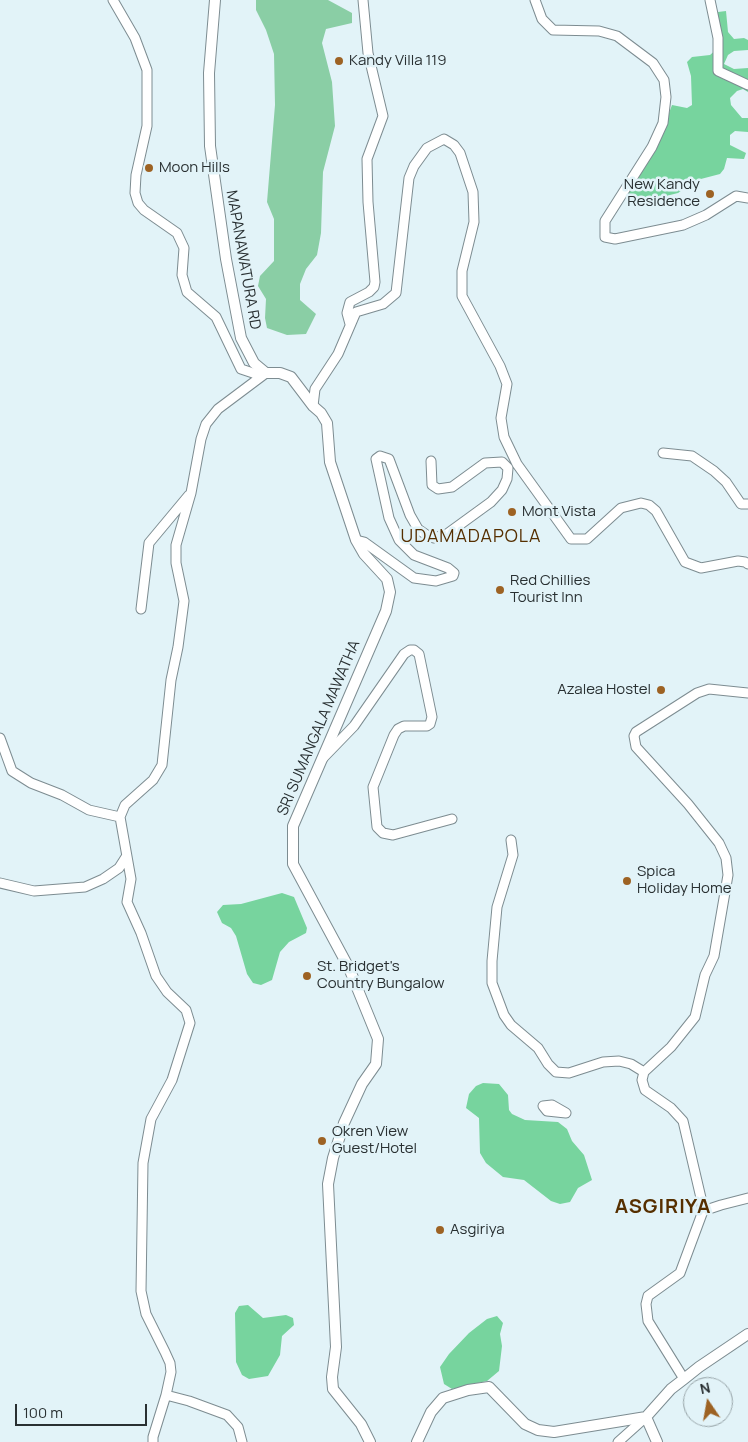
<!DOCTYPE html>
<style>
body{margin:0}
#map{position:relative;width:748px;height:1442px;overflow:hidden;background:#e2f3f8;font-family:Manrope,sans-serif}
canvas{display:block}
.north{position:absolute;left:683px;top:1377px;width:50px;height:50px;box-sizing:border-box;background:#e2f3f8;border:1px solid #98a5a9;border-radius:50%;rotate:348deg;font-size:14px;font-weight:700;line-height:20px;text-align:center;color:#293032}
.north::after{content:'';display:block;margin:auto;width:18px;height:22px;background:#9d6223;clip-path:polygon(50% 0,100% 100%,50% 72%,0 100%)}
.scale{position:absolute;left:15px;top:1404px;width:132px;height:22px;box-sizing:border-box;border:2px solid #293032;border-top:0;padding-left:6px;font-size:15px;line-height:18px;white-space:nowrap;color:#293032;-webkit-text-stroke:4px #e2f3f8;paint-order:stroke}
</style>
<div id="map">
<canvas width="748" height="1442"></canvas>
<div class="north">N</div>
<div class="scale">100 m</div>
</div>
<script>
const ctx = document.querySelector('canvas').getContext('2d');
ctx.lineJoin = 'round';
function fill(path, color) { ctx.fillStyle = color; ctx.fill(path, 'evenodd'); }
const poly = rows => new Path2D(rows.map(r => 'M' + r).join(''));
function stroke(path, color, width, dash) { ctx.strokeStyle = color; ctx.lineWidth = width; ctx.lineCap = dash ? 'butt' : 'round'; ctx.setLineDash(dash || []); ctx.stroke(path); }
function write(font, color, halo, rows, align = 'center') {
  ctx.font = font + ' Manrope,sans-serif'; ctx.lineWidth = 5; ctx.setLineDash([]); ctx.textBaseline = 'middle'; ctx.strokeStyle = halo; ctx.fillStyle = color; for (const [text, x, y, turn = 0] of rows) {
    ctx.save(); ctx.translate(x, y); ctx.rotate((+turn || 0) * Math.PI / 180); ctx.textAlign = isNaN(turn) ? turn : align; if (halo) ctx.strokeText(text, 0, 0); ctx.fillText(text, 0, 0); ctx.restore();
  }
}
fill(poly([
 [256,0,328,0,352,13,352,23,326,29,322,43,332,82,335,126,323,172,321,233,317,255,306,269,300,284,300,300,316,314,306,334,287,335,267,328,265,318,266,299,258,286,260,276,274,261,274,219,267,202,275,105,274,54,266,30,256,10]
]), '#8acea5');
fill(poly([
 [726,11,728,32,734,39,744,38,748,40,748,50,734,51,728,55,724,64,734,69,748,68,748,92,743,89,737,91,730,98,731,105,742,118,748,118,748,132,735,131,730,135,730,145,746,153,744,159,727,158,724,169,720,174,697,180,678,193,646,201,623,197,655,151,672,105,687,108,692,105,691,76,687,62,692,57,710,55,718,48,720,39,711,26,710,17,718,12],
 [282,893,294,897,307,928,306,933,289,942,280,952,272,980,261,985,253,983,247,974,236,936,231,928,222,923,217,912,223,905,241,904],
 [483,1083,499,1084,508,1095,509,1110,512,1114,525,1120,558,1122,567,1129,572,1141,584,1155,592,1180,578,1188,570,1202,560,1204,551,1201,524,1180,503,1177,486,1163,480,1153,479,1118,466,1108,469,1094,476,1086],
 [248,1305,263,1318,286,1315,293,1318,294,1325,282,1336,280,1355,268,1376,249,1379,242,1375,236,1362,235,1313,239,1306],
 [497,1316,503,1323,500,1334,502,1346,499,1371,487,1381,452,1389,444,1384,440,1367,449,1354,469,1333,487,1319]
]), '#77d49e');
const minor = poly([
 [113,0,135,38,147,70,147,126,136,175,135,193,138,203,144,210,177,233,184,248,182,275,187,292,216,317,241,369,253,373,266,373],
 [535,0,542,19,553,30,599,31,617,36,653,63,664,80,666,97,663,123,652,147,605,221,605,237,615,239,683,225,706,215,736,196,748,198],
 [710,0,718,38,718,71,748,85],
 [350,324,347,313,350,302,369,292,374,287,375,282,368,202,367,159,383,116,368,53,363,0],
 [313,406,315,389,338,354,356,312,383,304,396,293,409,178,414,166,427,148,444,139,454,145,460,153,473,192,474,222,462,271,462,296,500,366,507,384,501,418,504,437,517,464,571,539,587,539,621,508,641,503,649,505,656,511,685,562,701,568,738,561,745,562,748,564],
 [663,453,692,456,714,471,726,482,741,504,748,504],
 [356,540,364,542,414,578,436,581,453,576,454,573,448,568,414,555,399,540,389,518,376,459,380,456,389,459,410,515,418,529,428,536,434,538,447,534,491,502,502,490,507,479,508,468,502,462,485,463,452,487,438,489,432,485,431,461],
 [141,609,149,543,189,495],
 [0,738,12,771,31,783,62,795,89,810,120,817],
 [323,758,354,726,404,654,410,650,414,650,419,654,432,717,430,724,427,726,404,726,398,729,394,735,373,787,377,827,383,833,393,835,452,819],
 [511,840,513,855,497,907,492,961,492,983,504,1015,511,1025,538,1048,548,1064,556,1072,569,1073,603,1062,619,1061,631,1064,644,1072],
 [0,883,34,891,85,887,103,879,119,868,126,857],
 [552,1105,566,1113,547,1111,543,1106,552,1105],
 [703,1211,721,1205,748,1198],
 [684,1379,648,1321,646,1304,648,1296,680,1273,703,1211,701,1198,683,1121,671,1108,645,1090,642,1080,644,1072,671,1047,695,1017,705,975,714,956,728,875,726,858,719,843,688,804,636,747,634,736,636,732,697,693,709,689,748,693],
 [166,1395,189,1401,227,1415,238,1427,242,1442],
 [153,1442,153,1437,166,1395,171,1372,170,1363,165,1352,146,1314,141,1291,143,1163,151,1119,172,1080,190,1023,186,1010,167,992,156,976,141,933,127,902,131,879,120,817,125,805,153,780,162,765,171,680,178,647,184,601,176,563,176,545,191,493,201,439,206,424,218,409,266,373],
 [618,1442,646,1417]
]);
const tertiary = poly([
 [215,0,209,73,210,146,226,259,241,338,254,363,266,373,280,373,291,377,313,406,321,413,327,423,330,462,356,540,364,554,387,579,390,592,386,611,293,826,293,864,349,968,378,1039,376,1064,362,1084,344,1123,333,1158,328,1184,336,1347,332,1377,333,1389,361,1424,370,1442],
 [646,1417,671,1389,684,1379,699,1367,748,1334],
 [646,1417,657,1442],
 [417,1442,431,1412,443,1398,468,1390,489,1387,525,1424,538,1430,554,1432,646,1417]
]);
stroke(minor, '#7d8c91', 11);
stroke(tertiary, '#7d8c91', 12);
stroke(minor, '#fff', 9);
stroke(tertiary, '#fff', 10);
for (const [x, y, r, color] of [
 [339,61,5,"#9d6223"],
 [149,168,5,"#9d6223"],
 [710,194,5,"#9d6223"],
 [512,512,5,"#9d6223"],
 [500,590,5,"#9d6223"],
 [661,690,5,"#9d6223"],
 [627,881,5,"#9d6223"],
 [307,976,5,"#9d6223"],
 [322,1141,5,"#9d6223"],
 [440,1230,5,"#9d6223"]
]) { const dot = new Path2D(); dot.arc(x, y, r, 0, 2 * Math.PI); ctx.fillStyle = color; ctx.fill(dot); stroke(dot, '#e2f3f8', 2); }
write('15px', '#293032', '#e2f3f8', [
 ["Kandy Villa 119",349,61],
 ["Moon Hills",159,168],
 ["New Kandy",700,185,"right"],
 ["Residence",700,202,"right"],
 ["Mont Vista",522,512],
 ["Red Chillies",510,581],
 ["Tourist Inn",510,598],
 ["Azalea Hostel",651,690,"right"],
 ["Spica",637,872],
 ["Holiday Home",637,889],
 ["St. Bridget's",317,967],
 ["Country Bungalow",317,984],
 ["Okren View",332,1132],
 ["Guest/Hotel",332,1149],
 ["Asgiriya",450,1230]
], 'left');
write('15px', '#293032', '#e2f3f8', [
 ["MAPANAWATURA RD",243,260,80],
 ["SRI SUMANGALA MAWATHA",319,728,-67]
]);
ctx.letterSpacing = '1px';
write('18px', '#562f00', '#e2f3f8', [
 ["UDAMADAPOLA",471,537]
]);
ctx.letterSpacing = '0px';
ctx.letterSpacing = '1px';
write('bold 20px', '#562f00', '#e2f3f8', [
 ["ASGIRIYA",663,1207]
]);
ctx.letterSpacing = '0px';
</script>
